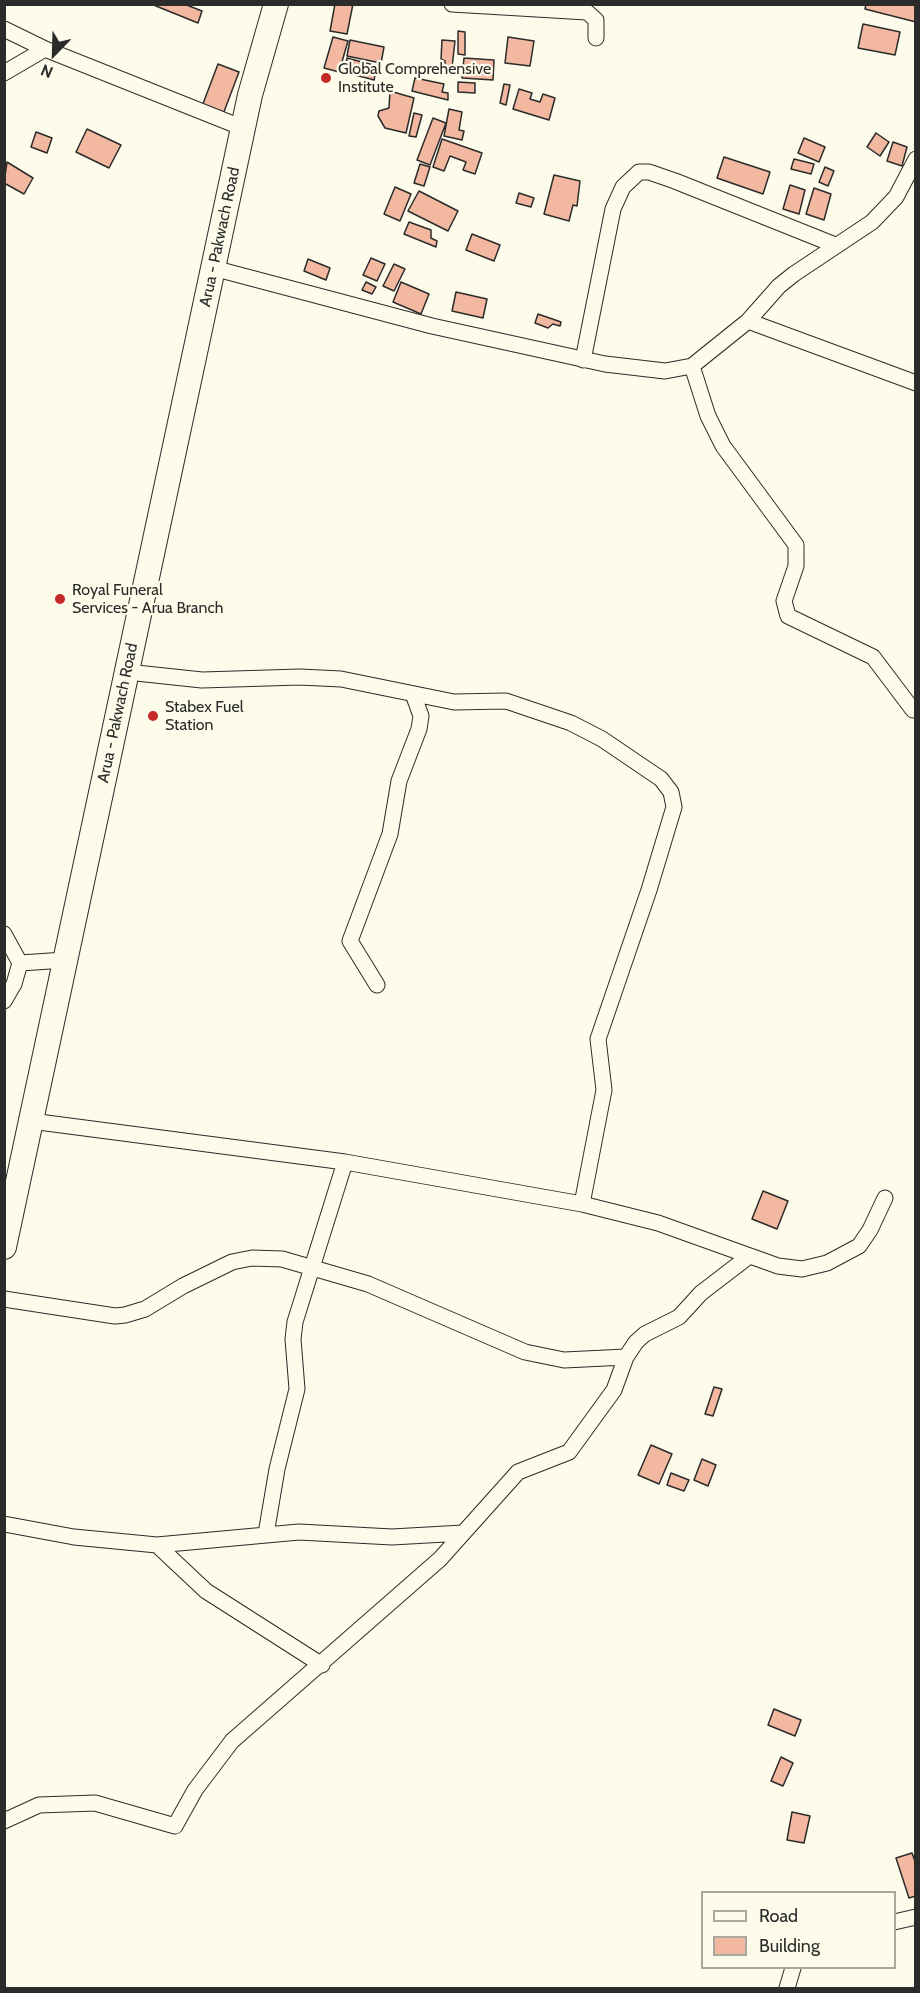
<!DOCTYPE html>
<style>
body{margin:0}
#map{position:relative;width:920px;height:1993px;overflow:hidden;background:#fdfbea;font-family:Cabin,sans-serif}
canvas{display:block}
.frame{position:absolute;inset:0;border:6px solid #2b2b2b;pointer-events:none}
.legend{position:absolute;left:701px;top:1891px;width:195px;height:78px;box-sizing:border-box;background:#fdfbea;border:2px solid #a9a89e;margin:0;padding:8px 10px;list-style:none;font-size:18px;color:#2b2b2b}
.legend li{display:flex;align-items:center;gap:12px;height:30px}
.legend b{width:30px;border:2px solid #a9a89e}
.north{position:absolute;left:24px;top:24px;width:60px;height:60px;-webkit-text-stroke:4px #fdfbea;paint-order:stroke;rotate:203deg;font-size:16px;font-weight:700;line-height:24px;text-align:center;color:#2b2b2b}
.north::after{content:'';display:block;margin:auto;width:21px;height:27px;background:#2b2b2b;clip-path:polygon(50% 0,100% 100%,50% 72%,0 100%)}
</style>
<div id="map">
<canvas width="920" height="1993"></canvas>
<div class="frame"></div>
<ul class="legend">
<li><b style="height:8px;background:#fdfbea"></b>Road</li>
<li><b style="height:16px;background:#f2b8a0"></b>Building</li>
</ul>
<div class="north">N</div>
</div>
<script>
const ctx = document.querySelector('canvas').getContext('2d');
ctx.lineJoin = 'round';
function fill(path, color) { ctx.fillStyle = color; ctx.fill(path, 'evenodd'); }
const poly = rows => new Path2D(rows.map(r => 'M' + r).join(''));
function stroke(path, color, width, dash) { ctx.strokeStyle = color; ctx.lineWidth = width; ctx.lineCap = dash ? 'butt' : 'round'; ctx.setLineDash(dash || []); ctx.stroke(path); }
function write(font, color, halo, rows, align = 'center') {
  ctx.font = font + ' Cabin,sans-serif'; ctx.lineWidth = 4.5; ctx.setLineDash([]); ctx.textBaseline = 'middle'; ctx.strokeStyle = halo; ctx.fillStyle = color; for (const [text, x, y, turn = 0] of rows) {
    ctx.save(); ctx.translate(x, y); ctx.rotate((+turn || 0) * Math.PI / 180); ctx.textAlign = isNaN(turn) ? turn : align; if (halo) ctx.strokeText(text, 0, 0); ctx.fillText(text, 0, 0); ctx.restore();
  }
}
const building = poly([
 [151,4,184,4,202,11,198,23,151,4],
 [335,4,353,4,347,34,330,31,335,4],
 [866,4,916,4,916,22,865,9,866,4],
 [863,24,900,32,895,55,858,48,863,24],
 [458,31,465,32,465,55,458,54,458,31],
 [333,37,348,41,339,72,324,68,333,37],
 [508,37,534,41,530,66,505,63,508,37],
 [350,40,384,47,381,63,347,56,350,40],
 [442,40,455,41,452,68,445,67,445,61,441,59,442,40],
 [347,58,377,66,374,80,344,72,347,58],
 [464,58,494,60,493,80,462,78,464,58],
 [218,64,239,72,222,117,201,109,218,64],
 [415,78,444,84,442,92,448,93,448,100,412,91,415,78],
 [458,82,475,83,475,93,458,92,458,82],
 [504,84,510,85,506,105,500,103,504,84],
 [519,89,532,93,530,99,540,102,543,94,555,98,549,120,513,109,519,89],
 [390,91,414,98,406,133,385,128,378,116,379,111,389,108,390,91],
 [449,109,462,112,459,130,464,131,462,140,444,136,449,109],
 [414,113,422,115,416,137,409,136,414,113],
 [433,118,446,123,430,165,417,160,433,118],
 [87,129,121,145,109,168,76,152,87,129],
 [36,132,52,138,47,153,31,147,36,132],
 [876,133,889,142,880,156,867,147,876,133],
 [804,138,825,147,819,162,798,153,804,138],
 [442,139,482,153,475,174,463,170,466,162,450,156,444,171,433,167,442,139],
 [893,142,907,147,902,166,887,161,893,142],
 [724,157,770,172,763,194,717,178,724,157],
 [794,159,814,164,811,174,791,169,794,159],
 [7,162,33,178,24,194,4,183,7,162],
 [420,164,430,167,424,186,414,183,420,164],
 [825,167,834,171,828,186,819,182,825,167],
 [554,175,580,181,577,206,573,205,569,221,544,214,554,175],
 [790,185,805,190,799,214,783,209,790,185],
 [395,187,411,194,400,221,384,214,395,187],
 [814,188,831,194,824,220,806,214,814,188],
 [419,191,458,211,448,231,408,211,419,191],
 [519,193,534,198,531,207,516,203,519,193],
 [409,222,431,230,431,238,437,241,436,247,404,234,409,222],
 [472,234,500,245,494,261,466,250,472,234],
 [371,258,385,264,377,281,363,275,371,258],
 [308,259,330,268,326,280,304,271,308,259],
 [394,264,405,269,394,291,383,286,394,264],
 [366,282,376,287,372,294,362,290,366,282],
 [401,282,429,294,421,314,393,302,401,282],
 [456,292,487,299,483,318,452,311,456,292],
 [538,314,561,322,560,326,553,324,548,328,535,323,538,314],
 [763,1191,788,1201,777,1229,752,1219,763,1191],
 [714,1387,722,1389,713,1416,705,1414,714,1387],
 [651,1445,672,1454,659,1484,638,1475,651,1445],
 [702,1459,716,1465,708,1486,694,1480,702,1459],
 [671,1473,689,1480,684,1491,667,1485,671,1473],
 [774,1709,801,1720,795,1736,768,1725,774,1709],
 [781,1757,793,1763,783,1786,771,1781,781,1757],
 [792,1812,810,1816,804,1843,787,1840,792,1812],
 [912,1853,916,1864,916,1896,909,1898,896,1858,912,1853]
]);
fill(building, '#f2b8a0');
stroke(building, '#2b2b2b', 1.5);
const minor = poly([
 [452,4,587,12,596,20,596,38],
 [4,29,45,49,243,128],
 [4,73,45,49],
 [213,268,432,326,605,364,665,371,692,366,748,321,779,286,794,274,872,222,896,197,916,159],
 [748,321,916,383],
 [583,360,613,209,623,187,639,172,649,172,675,181,835,245],
 [692,366,708,416,723,446,796,545,796,566,784,601,788,616,873,657,913,710],
 [127,672,202,680,300,677,341,679,454,702,506,701,571,723,602,739,661,779,671,792,674,807,649,890,598,1039,604,1090,582,1204],
 [4,934,20,963],
 [377,985,350,941,390,834,399,781,419,729,421,716,413,694],
 [4,1001,14,984,20,963,65,960],
 [31,1121,345,1162,582,1204,658,1223,778,1266,802,1269,827,1263,859,1246,870,1230,885,1198],
 [4,1299,115,1316,125,1315,145,1309,183,1286,232,1262,252,1258,282,1259,368,1284,525,1352,564,1360,626,1357],
 [4,1524,74,1537,157,1545,299,1532,392,1537,463,1533],
 [266,1534,277,1469,297,1389,293,1339,295,1322,345,1162],
 [157,1545,206,1591,322,1665],
 [4,1821,39,1805,95,1803,175,1826,195,1790,232,1741,440,1559,518,1472,569,1452,614,1390,626,1357,636,1342,645,1334,679,1317,701,1293,748,1257],
 [894,1922,916,1917],
 [787,1988,793,1968]
]);
const primary = poly([
 [4,1247,250,95,276,4]
]);
stroke(minor, '#2b2b2b', 17);
stroke(primary, '#2b2b2b', 26);
stroke(minor, '#fdfbea', 15);
stroke(primary, '#fdfbea', 24);
for (const [x, y, r, color] of [
 [326,78,6,"#c62828"],
 [60,599,6,"#c62828"],
 [153,716,6,"#c62828"]
]) { const dot = new Path2D(); dot.arc(x, y, r, 0, 2 * Math.PI); ctx.fillStyle = color; ctx.fill(dot); stroke(dot, '#fdfbea', 2); }
write('16px', '#2b2b2b', '#fdfbea', [
 ["Global Comprehensive",338,69],
 ["Institute",338,87],
 ["Royal Funeral",72,590],
 ["Services - Arua Branch",72,608],
 ["Stabex Fuel",165,707],
 ["Station",165,725]
], 'left');
write('16px', '#2b2b2b', '#fdfbea', [
 ["Arua - Pakwach Road",220,237,-78],
 ["Arua - Pakwach Road",118,713,-78]
]);
</script>
